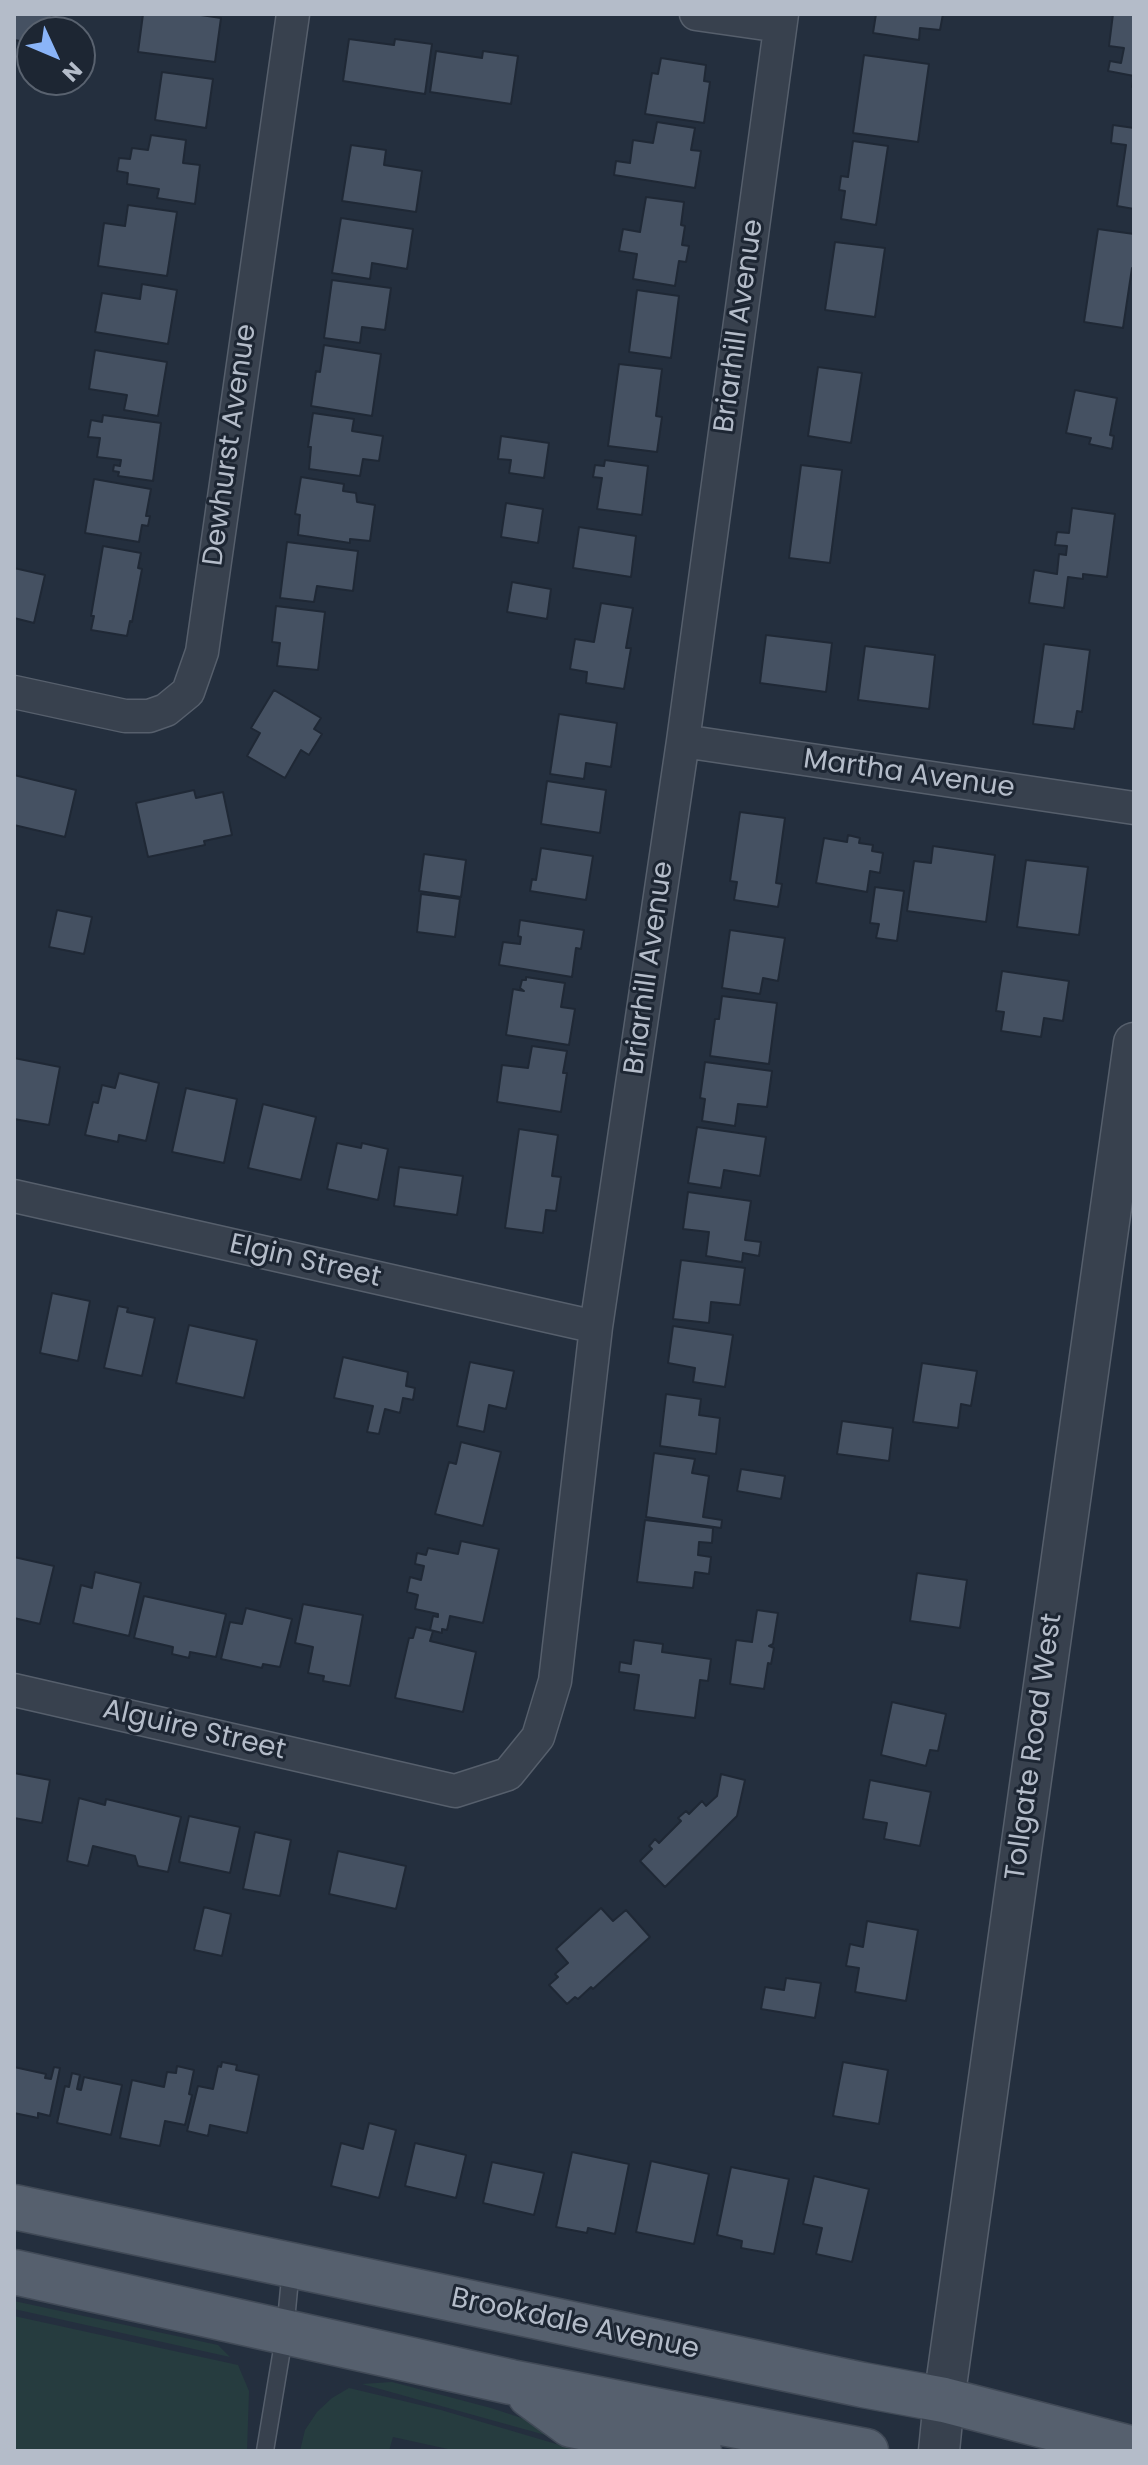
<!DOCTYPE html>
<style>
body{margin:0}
#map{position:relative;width:1148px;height:2465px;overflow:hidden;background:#242f3e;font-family:Poppins,sans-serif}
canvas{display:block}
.frame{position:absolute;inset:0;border:16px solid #b4bcc9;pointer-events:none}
.north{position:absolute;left:16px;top:16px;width:80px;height:80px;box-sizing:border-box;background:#1d2633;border:2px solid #59626f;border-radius:50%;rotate:134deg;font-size:22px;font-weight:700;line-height:32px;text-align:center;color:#b4bcc9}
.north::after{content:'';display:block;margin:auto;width:28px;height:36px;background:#8ab4f8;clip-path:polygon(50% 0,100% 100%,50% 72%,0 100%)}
</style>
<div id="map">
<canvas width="1148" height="2465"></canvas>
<div class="frame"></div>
<div class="north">N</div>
</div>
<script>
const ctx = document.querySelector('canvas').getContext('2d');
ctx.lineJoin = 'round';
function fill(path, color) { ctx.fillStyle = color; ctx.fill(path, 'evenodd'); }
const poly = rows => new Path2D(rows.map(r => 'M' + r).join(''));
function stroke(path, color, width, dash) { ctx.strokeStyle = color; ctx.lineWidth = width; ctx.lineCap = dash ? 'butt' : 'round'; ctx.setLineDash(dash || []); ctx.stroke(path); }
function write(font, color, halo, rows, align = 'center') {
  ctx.font = font + ' Poppins,sans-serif'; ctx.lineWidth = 6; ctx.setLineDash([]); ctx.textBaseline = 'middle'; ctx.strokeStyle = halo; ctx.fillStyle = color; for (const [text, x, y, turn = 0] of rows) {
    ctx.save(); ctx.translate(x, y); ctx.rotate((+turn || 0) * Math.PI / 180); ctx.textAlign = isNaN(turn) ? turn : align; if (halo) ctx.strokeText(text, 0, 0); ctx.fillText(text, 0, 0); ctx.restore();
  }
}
fill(poly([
 [14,2301,218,2345,230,2357,14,2309],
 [14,2316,238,2365,249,2391,247,2451,14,2451],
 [392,2382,491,2408,543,2425,574,2443,362,2384],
 [349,2388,441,2410,580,2451,457,2451,393,2437,389,2451,300,2451,305,2430,317,2412,332,2398]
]), '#263c3f');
const building = poly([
 [14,14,52,14,49,32,32,32,32,43,14,40,14,14],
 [143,14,194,14,221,18,215,62,138,52,143,14],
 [876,14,943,14,940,30,920,28,919,40,873,33,876,14],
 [1113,14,1134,14,1134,87,1132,87,1134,76,1108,71,1110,61,1121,63,1124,48,1109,46,1113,14],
 [349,39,394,45,395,39,432,44,425,94,343,81,349,39],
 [436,51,482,58,483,51,518,56,511,104,430,92,436,51],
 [864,55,929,64,918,142,853,133,864,55],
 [661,58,706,65,704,81,710,82,704,123,645,114,652,73,658,74,661,58],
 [162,72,213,79,206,128,155,120,162,72],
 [657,122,695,128,691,150,701,151,695,188,614,175,616,161,630,163,633,140,653,143,657,122],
 [1113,125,1134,128,1134,209,1117,206,1126,145,1111,143,1113,125],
 [151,135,186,140,183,163,200,165,195,204,157,198,159,189,127,184,128,173,117,171,119,158,130,159,132,148,148,150,151,135],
 [853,141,888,146,876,225,841,219,845,191,839,190,841,176,848,177,853,141],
 [351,145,386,150,384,165,422,171,416,212,342,201,351,145],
 [646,197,684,202,681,225,685,226,682,245,689,246,686,262,679,261,675,286,633,279,637,254,619,251,623,229,640,232,646,197],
 [128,205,177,212,167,276,98,266,104,223,125,226,128,205],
 [341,218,413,229,407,269,372,263,370,279,332,273,341,218],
 [1098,229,1134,234,1134,268,1132,268,1123,328,1084,322,1098,229],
 [835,242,885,248,875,317,825,310,835,242],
 [332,280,391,288,385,330,362,327,360,343,324,338,332,280],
 [142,284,177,290,168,344,95,332,102,293,140,299,142,284],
 [637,290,679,296,671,358,629,352,637,290],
 [324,345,381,354,372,416,311,406,316,371,320,372,324,345],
 [95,350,167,362,158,416,124,410,127,395,89,389,95,350],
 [619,364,662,369,656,416,662,417,657,452,608,446,619,364],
 [818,367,862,373,851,443,808,436,818,367],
 [1075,390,1117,398,1110,435,1114,436,1112,449,1089,444,1091,438,1066,433,1075,390],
 [313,413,354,419,352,431,383,436,379,461,363,459,360,476,309,469,311,447,308,447,313,413],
 [103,415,161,423,153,481,118,476,119,472,113,471,114,465,120,466,121,460,97,457,100,438,88,437,91,420,102,422,103,415],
 [501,436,549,443,544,478,509,473,511,460,498,459,501,436],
 [605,460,648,466,642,515,597,509,602,478,593,477,595,465,604,466,605,460],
 [801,465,842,470,830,563,789,558,801,465],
 [301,477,344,484,343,491,356,493,357,502,375,505,370,541,350,539,350,543,298,535,300,515,295,514,301,477],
 [94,479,151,489,146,516,150,516,148,526,142,525,139,542,85,533,94,479],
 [506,503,543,509,538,543,501,537,506,503],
 [1072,508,1115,514,1107,577,1083,574,1083,579,1068,577,1064,608,1029,603,1034,570,1057,574,1059,554,1066,555,1067,546,1055,545,1057,532,1069,533,1072,508],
 [579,527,636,536,631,577,573,568,579,527],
 [287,542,358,551,353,591,317,586,314,602,280,598,287,542],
 [103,546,141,553,138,568,142,569,132,622,130,621,127,636,91,630,94,616,91,616,103,546],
 [14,568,45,575,34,623,14,618,14,568],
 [512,582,551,589,547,619,507,612,512,582],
 [601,603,633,608,626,648,631,648,624,689,586,683,587,672,570,669,575,639,594,642,601,603],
 [276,606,325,612,318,670,277,666,280,643,272,642,276,606],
 [766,635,832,643,826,692,760,683,766,635],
 [1044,644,1090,650,1082,712,1077,711,1074,729,1033,724,1044,644],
 [865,646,935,655,929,709,858,700,865,646],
 [274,690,321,718,314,729,322,734,309,755,301,750,285,778,247,756,260,733,251,728,274,690],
 [559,714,617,723,611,767,586,763,584,779,550,774,559,714],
 [14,775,76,790,65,837,14,825,14,775],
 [547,781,606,790,600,833,541,824,547,781],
 [194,790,196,798,223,792,232,835,204,841,205,845,148,857,136,803,194,790],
 [740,812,785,818,776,883,782,884,778,907,734,900,737,882,730,881,740,812],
 [848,835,860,838,859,843,873,845,872,851,883,853,880,873,870,871,867,892,816,883,824,838,847,842,848,835],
 [933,846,995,855,986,922,907,911,914,861,931,863,933,846],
 [541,848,593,856,586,900,530,891,532,879,536,880,541,848],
 [424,854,466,860,461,897,419,891,424,854],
 [1026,860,1088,867,1079,935,1017,927,1026,860],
 [875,887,904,891,897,941,876,938,879,924,870,923,875,887],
 [421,894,460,899,455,937,417,932,421,894],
 [57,910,92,917,84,954,49,947,57,910],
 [520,920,584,930,581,949,576,948,572,977,499,965,503,942,520,944,521,937,518,936,520,920],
 [730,930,785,938,778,981,763,978,760,994,722,988,730,930],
 [1002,971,1069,981,1063,1021,1044,1018,1041,1037,1001,1031,1004,1012,996,1011,1002,971],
 [526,977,565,983,561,1007,575,1009,569,1045,506,1035,513,989,524,991,520,988,522,980,526,980,526,977],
 [722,996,777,1003,769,1064,710,1056,715,1019,719,1019,722,996],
 [532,1046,567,1051,563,1073,567,1073,561,1112,497,1102,502,1065,528,1068,532,1046],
 [14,1058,60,1067,49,1125,14,1119,14,1058],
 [705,1062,772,1071,767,1107,738,1104,735,1126,702,1121,705,1099,700,1098,705,1062],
 [119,1073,159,1083,146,1141,119,1135,118,1142,85,1135,93,1102,98,1103,102,1085,115,1088,119,1073],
 [186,1088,237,1099,224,1163,172,1152,186,1088],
 [263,1104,316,1117,301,1180,248,1168,263,1104],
 [697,1127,766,1137,760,1176,724,1170,721,1188,688,1183,697,1127],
 [519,1129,558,1135,552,1176,561,1177,556,1211,546,1210,543,1233,505,1228,519,1129],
 [337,1143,361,1148,362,1143,388,1149,378,1200,327,1189,337,1143],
 [399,1167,463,1176,457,1215,394,1206,399,1167],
 [688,1192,751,1201,745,1240,761,1242,759,1256,743,1253,742,1262,706,1256,709,1232,683,1229,688,1192],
 [681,1260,745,1268,740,1305,711,1302,709,1323,673,1319,681,1260],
 [52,1293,90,1301,78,1361,40,1353,52,1293],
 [118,1306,128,1308,127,1312,155,1318,142,1376,104,1368,118,1306],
 [189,1325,257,1340,244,1398,176,1383,189,1325],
 [673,1326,733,1335,725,1387,693,1382,695,1368,668,1363,673,1326],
 [343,1357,408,1372,406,1386,415,1388,413,1400,403,1398,400,1413,385,1409,379,1434,367,1432,373,1406,334,1398,343,1357],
 [470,1362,514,1371,506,1409,489,1405,484,1432,457,1426,470,1362],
 [922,1363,977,1371,971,1406,961,1404,958,1428,913,1422,922,1363],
 [666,1394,701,1399,699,1415,720,1418,716,1454,660,1446,666,1394],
 [842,1421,893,1428,889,1461,837,1454,842,1421],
 [461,1442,501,1452,483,1526,435,1514,449,1462,456,1464,461,1442],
 [654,1453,695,1459,692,1473,709,1476,703,1517,722,1520,721,1528,646,1517,654,1453],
 [741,1469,785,1476,781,1499,737,1491,741,1469],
 [645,1520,713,1528,712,1543,699,1542,698,1555,711,1557,709,1574,695,1572,693,1588,637,1582,645,1520],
 [461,1541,499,1549,483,1623,450,1616,447,1630,442,1629,442,1633,430,1630,433,1616,438,1617,438,1614,415,1609,418,1595,407,1592,410,1577,421,1580,424,1566,415,1564,417,1553,426,1555,428,1548,458,1554,461,1541],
 [14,1557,54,1566,40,1624,14,1618,14,1557],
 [95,1572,141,1583,129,1636,73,1623,81,1585,92,1588,95,1572],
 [917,1573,967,1580,960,1628,910,1621,917,1573],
 [144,1596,226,1614,216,1657,190,1652,189,1658,172,1654,173,1647,134,1638,144,1596],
 [303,1604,363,1615,350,1686,323,1681,324,1676,308,1673,313,1647,295,1643,303,1604],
 [246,1608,292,1619,280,1667,263,1664,262,1668,221,1659,230,1622,242,1624,246,1608],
 [757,1610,778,1613,773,1644,769,1646,774,1648,771,1664,768,1663,764,1689,730,1684,736,1640,752,1642,757,1610],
 [416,1627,433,1631,430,1641,476,1652,463,1712,395,1698,409,1638,413,1638,416,1627],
 [634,1640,663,1644,662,1652,711,1659,708,1681,700,1680,695,1718,634,1710,639,1675,619,1672,620,1662,631,1664,634,1640],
 [892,1702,946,1714,938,1751,930,1750,926,1766,881,1755,892,1702],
 [14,1773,50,1780,42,1823,14,1818,14,1773],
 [721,1774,745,1780,737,1816,665,1887,640,1861,652,1849,649,1846,655,1839,659,1843,681,1821,678,1818,686,1811,689,1814,702,1801,706,1806,717,1796,721,1774],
 [870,1780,931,1792,920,1846,884,1839,887,1823,863,1819,870,1780],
 [79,1798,105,1805,106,1799,181,1817,168,1872,138,1866,135,1856,93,1846,88,1866,67,1861,79,1798],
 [189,1816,240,1827,230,1873,179,1862,189,1816],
 [255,1832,291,1840,280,1896,243,1889,255,1832],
 [338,1851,406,1866,396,1909,329,1894,338,1851],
 [204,1907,231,1914,222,1956,194,1950,204,1907],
 [601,1908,613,1921,626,1910,650,1937,593,1989,591,1987,578,1999,575,1997,567,2004,549,1985,558,1977,555,1974,568,1963,556,1949,601,1908],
 [867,1921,918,1930,906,2001,855,1992,859,1968,846,1966,850,1944,863,1947,867,1921],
 [786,1978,821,1983,815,2018,761,2009,765,1987,784,1990,786,1978],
 [222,2062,237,2065,236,2070,259,2075,247,2133,210,2125,208,2136,187,2131,198,2086,213,2089,218,2066,221,2067,222,2062],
 [843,2062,888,2070,879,2124,833,2116,843,2062],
 [177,2066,194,2070,189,2094,192,2095,185,2125,165,2121,160,2146,120,2138,132,2080,164,2087,167,2072,176,2073,177,2066],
 [14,2067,46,2074,45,2078,51,2079,54,2067,60,2068,50,2116,38,2113,38,2118,14,2113,14,2067],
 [72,2073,80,2075,77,2089,81,2090,84,2077,122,2085,111,2135,57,2123,65,2086,69,2087,72,2073],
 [369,2123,396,2130,379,2198,331,2186,341,2143,363,2149,369,2123],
 [415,2143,466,2155,456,2198,405,2186,415,2143],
 [572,2152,629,2164,615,2234,588,2228,587,2233,556,2227,572,2152],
 [651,2161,709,2174,694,2244,636,2232,651,2161],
 [492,2162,544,2173,534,2215,483,2203,492,2162],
 [731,2167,789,2179,774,2254,741,2248,742,2241,717,2235,731,2167],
 [814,2176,869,2189,852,2262,816,2254,822,2228,803,2224,814,2176]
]);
fill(building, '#455162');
stroke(building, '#1f2835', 2);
const service = poly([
 [265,2451,285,2331,291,2268]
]);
const minor = poly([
 [696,14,780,26],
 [14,692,125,716,149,716,166,710,188,692,202,652,293,14],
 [683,741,1134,808],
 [14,1196,596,1327],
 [14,1690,455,1791,508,1774,538,1737,555,1681,596,1327,683,741,782,14]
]);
const tertiary = poly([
 [939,2451,944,2400,1134,1043]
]);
const primary = poly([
 [14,2207,863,2385,944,2400,1134,2449],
 [14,2272,511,2382,866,2451],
 [530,2395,571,2425,699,2451]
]);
stroke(service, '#565f6c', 19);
stroke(minor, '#565f6c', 35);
stroke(tertiary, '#565f6c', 43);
stroke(primary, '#414a57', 47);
stroke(service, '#38414e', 16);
stroke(minor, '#38414e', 32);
stroke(tertiary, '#38414e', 40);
stroke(primary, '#56606e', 44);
write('28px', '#b4bcc9', '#1d2633', [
 ["Briarhill Avenue",740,326,-82],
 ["Dewhurst Avenue",231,445,-82],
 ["Martha Avenue",909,775,8],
 ["Briarhill Avenue",650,968,-82],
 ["Elgin Street",305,1262,13],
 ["Alguire Street",194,1731,13],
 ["Tollgate Road West",1035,1747,-82],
 ["Brookdale Avenue",575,2325,12]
]);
</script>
